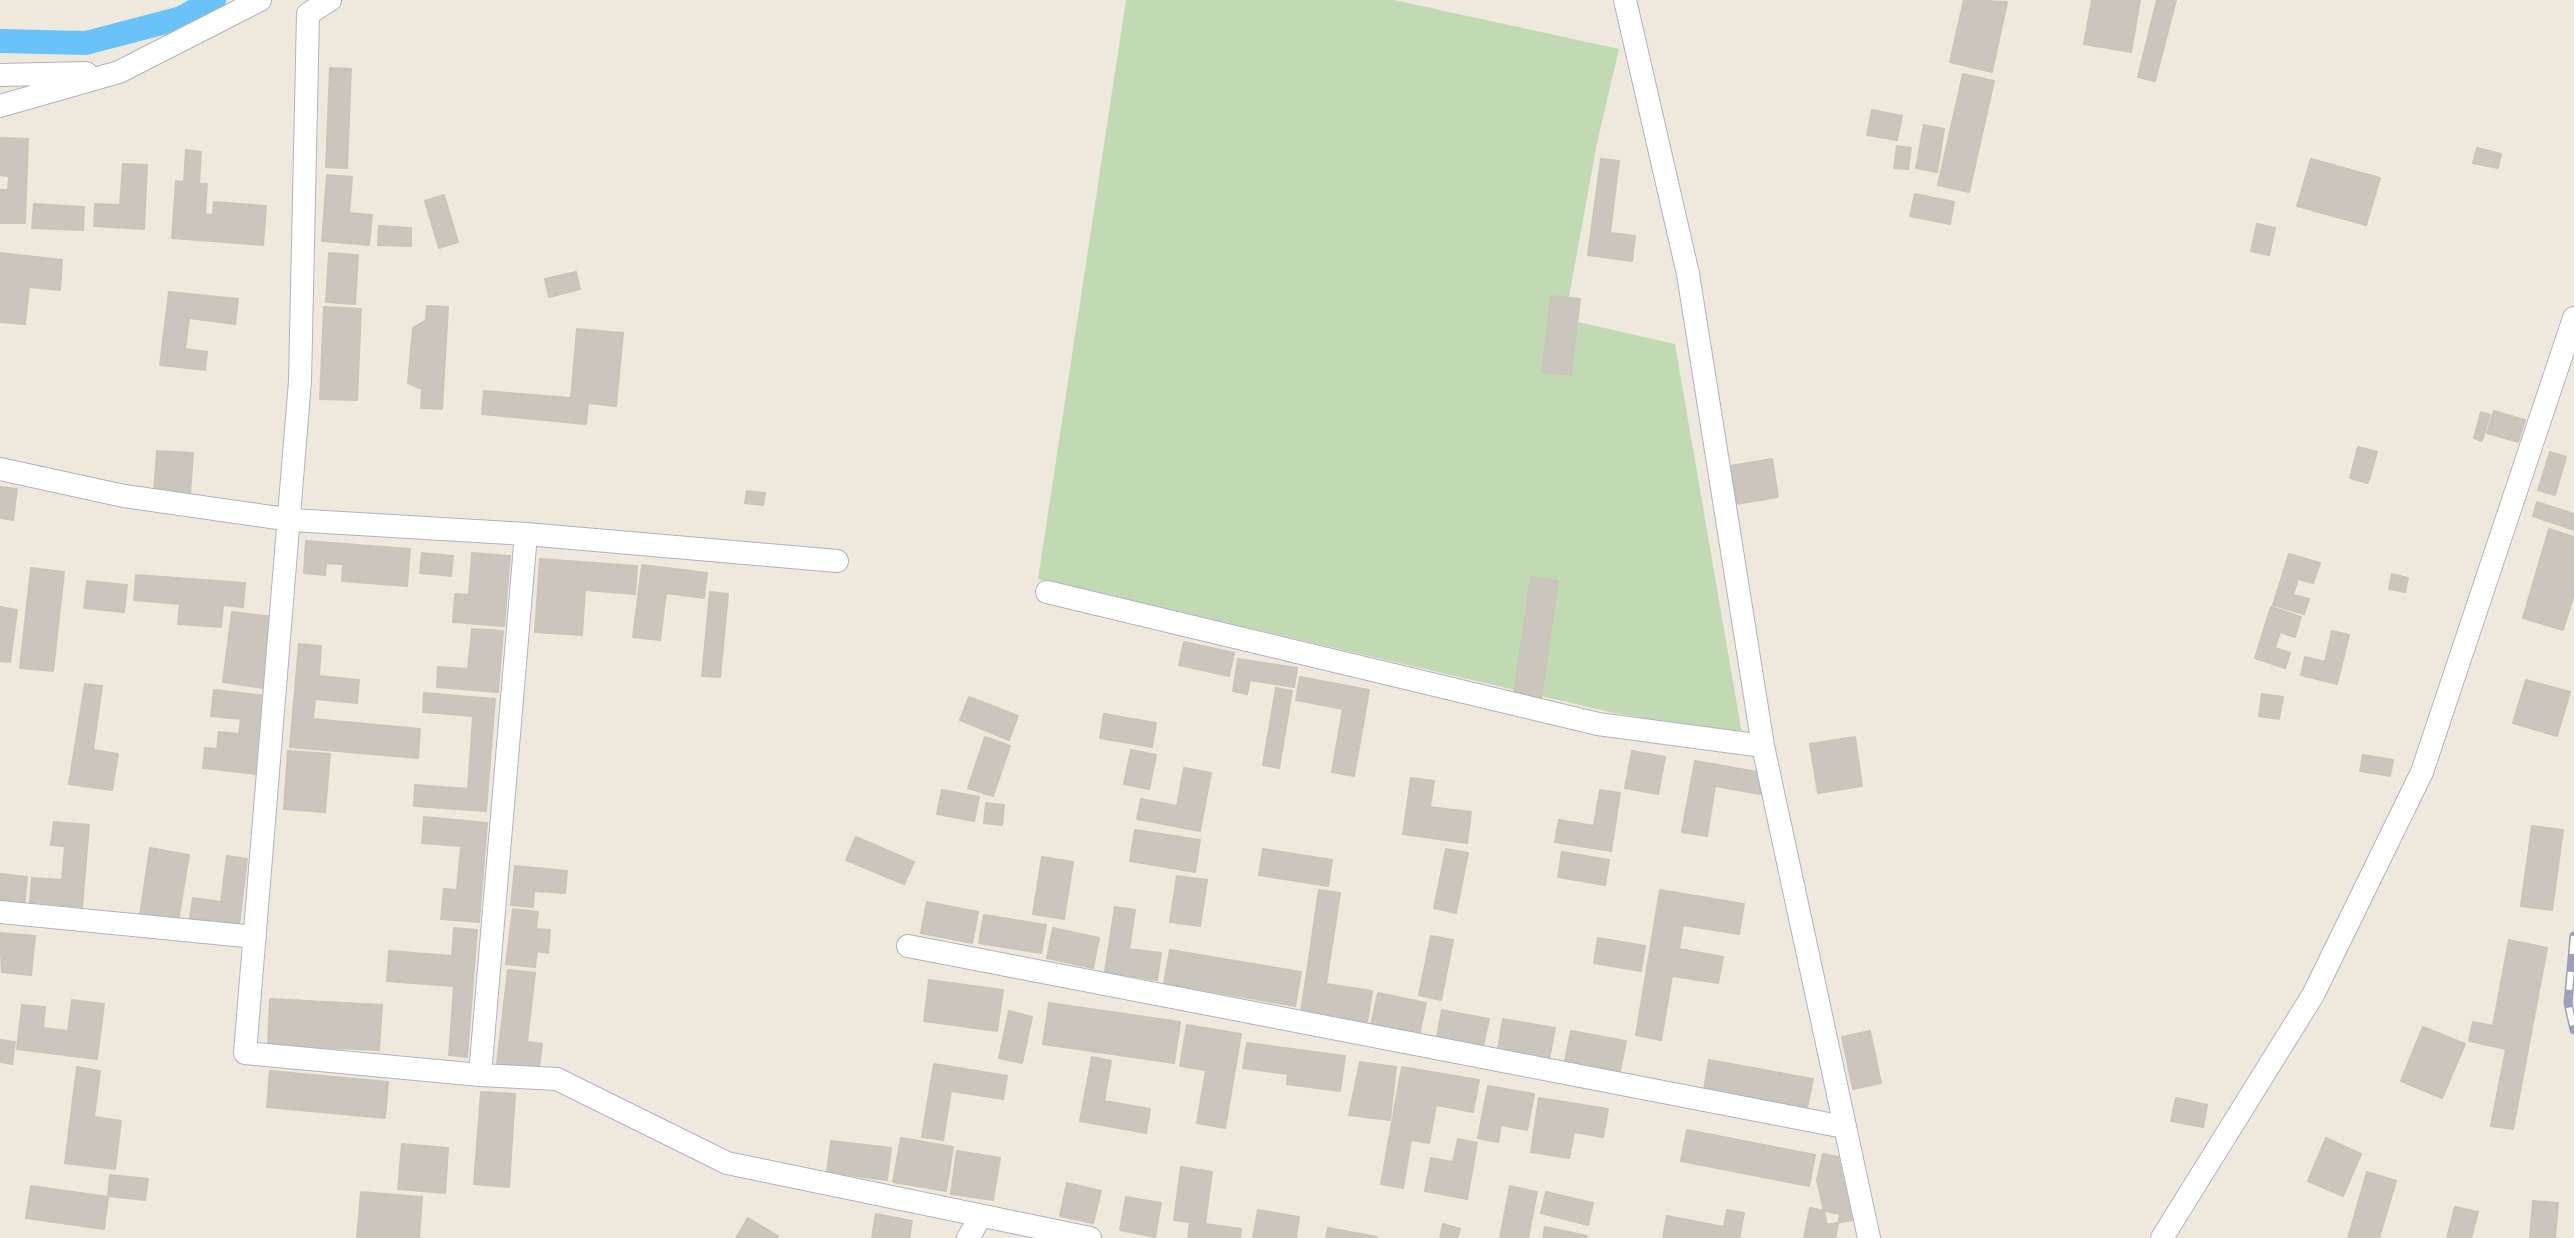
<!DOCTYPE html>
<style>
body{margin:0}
canvas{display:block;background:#efe9dd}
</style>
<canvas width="2574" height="1238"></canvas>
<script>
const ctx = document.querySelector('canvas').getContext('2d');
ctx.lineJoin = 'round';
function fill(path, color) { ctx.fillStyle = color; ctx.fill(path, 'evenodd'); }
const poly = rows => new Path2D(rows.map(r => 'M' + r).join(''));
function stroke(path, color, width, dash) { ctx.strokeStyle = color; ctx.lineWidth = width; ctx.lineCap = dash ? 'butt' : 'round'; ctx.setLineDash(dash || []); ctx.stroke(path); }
fill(poly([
 [1126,0,1394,0,1619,49,1597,143,1565,319,1675,344,1742,734,1614,713,1038,579]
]), '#c2dab3');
stroke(poly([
 [0,41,86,43,181,18,214,0]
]), '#69c3f8', 24);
const building = poly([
 [1964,0,2007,2,1992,72,1950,62,1964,0],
 [2092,0,2140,0,2131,52,2084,44,2092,0],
 [2157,0,2176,0,2155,81,2138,77,2157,0],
 [330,68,351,69,347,168,326,167,330,68],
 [1963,74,1994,81,1969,192,1938,185,1963,74],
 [1872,110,1902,116,1897,140,1867,135,1872,110],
 [1924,125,1944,129,1937,172,1916,168,1924,125],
 [0,138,28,139,25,223,0,223,0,190,8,190,9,176,0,175,0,138],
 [1897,146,1911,148,1908,169,1894,168,1897,146],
 [2477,148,2501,154,2498,168,2473,163,2477,148],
 [186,150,201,152,199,184,207,184,205,214,213,215,214,202,266,206,263,245,172,238,176,181,184,182,186,150],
 [1601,159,1619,161,1610,233,1635,236,1632,261,1588,255,1601,159],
 [2311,159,2380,178,2366,225,2297,206,2311,159],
 [123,164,147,165,144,229,94,226,95,204,120,205,123,164],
 [327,175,352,177,349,213,372,215,369,245,322,241,327,175],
 [1915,194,1954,202,1950,224,1910,216,1915,194],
 [444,195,458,242,439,248,425,201,444,195],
 [34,204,84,207,83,230,32,228,34,204],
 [2257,224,2275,228,2269,255,2251,251,2257,224],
 [379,226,411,228,411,246,378,245,379,226],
 [0,253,62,260,60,290,29,287,25,324,0,322,0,253],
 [329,253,358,255,355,304,326,302,329,253],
 [576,272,580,289,549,297,545,279,576,272],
 [169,292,238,299,235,324,189,318,185,349,207,352,205,370,160,365,169,292],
 [1551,296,1580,299,1571,375,1542,372,1551,296],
 [427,306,448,307,442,409,421,408,422,389,408,383,413,328,426,320,427,306],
 [324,307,361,309,357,400,320,399,324,307],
 [577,329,623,333,616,406,588,403,586,424,482,414,484,391,571,398,577,329],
 [2494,411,2525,420,2518,442,2487,433,2494,411],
 [2481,412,2490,415,2482,441,2474,438,2481,412],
 [2358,447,2377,452,2368,483,2350,478,2358,447],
 [157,451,193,453,190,495,154,493,157,451],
 [2550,452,2566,457,2555,495,2538,490,2550,452],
 [1772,459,1778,497,1736,504,1730,466,1772,459],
 [0,487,17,489,13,520,0,518,0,487],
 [747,491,765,493,763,505,745,503,747,491],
 [2537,502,2574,514,2574,530,2533,516,2537,502],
 [2549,529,2574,537,2574,594,2563,630,2523,618,2549,529],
 [306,541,410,549,407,586,342,581,343,564,326,563,325,575,304,573,306,541],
 [422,553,453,556,451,576,420,573,422,553],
 [472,553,510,556,504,626,453,622,455,594,469,595,472,553],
 [2289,554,2320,563,2313,583,2298,579,2293,595,2309,599,2304,614,2273,605,2289,554],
 [540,559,637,566,635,594,585,590,582,635,535,632,540,559],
 [642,565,707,573,704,598,666,593,660,640,633,637,642,565],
 [31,568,64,572,53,671,20,668,31,568],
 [2392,574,2408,578,2405,592,2389,589,2392,574],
 [136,575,245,583,243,607,223,605,221,627,178,624,180,604,134,600,136,575],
 [1531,577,1558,581,1541,698,1514,694,1531,577],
 [87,581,127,585,124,612,84,608,87,581],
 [710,592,728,594,720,677,702,676,710,592],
 [0,607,17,610,10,662,0,661,0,607],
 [2271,607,2301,617,2295,637,2280,632,2275,648,2290,653,2285,668,2255,658,2271,607],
 [232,612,272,617,263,688,223,682,232,612],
 [472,629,503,631,498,692,437,687,438,667,468,669,472,629],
 [2332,631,2349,635,2337,684,2301,675,2305,657,2325,662,2332,631],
 [1184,642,1234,653,1229,676,1179,665,1184,642],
 [299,644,321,646,319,676,359,680,357,703,315,699,313,719,420,729,418,758,290,747,299,644],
 [1238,659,1297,668,1294,687,1250,680,1247,694,1233,691,1238,659],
 [1300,677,1369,690,1354,776,1332,772,1343,709,1296,700,1300,677],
 [2526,680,2570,692,2557,736,2513,723,2526,680],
 [85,684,102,686,93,750,118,754,112,790,69,784,85,684],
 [1276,688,1292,691,1279,768,1263,765,1276,688],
 [214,690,266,696,257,774,203,768,205,748,217,749,219,732,239,734,241,719,211,716,214,690],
 [424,693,495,699,486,811,414,806,415,785,468,789,473,716,423,712,424,693],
 [2262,694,2283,697,2279,719,2259,716,2262,694],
 [969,697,1018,716,1009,740,960,720,969,697],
 [1104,714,1156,723,1152,747,1100,738,1104,714],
 [985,737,1010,746,993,796,968,788,985,737],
 [1855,737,1862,786,1818,793,1810,744,1855,737],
 [1131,750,1156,755,1149,789,1124,784,1131,750],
 [288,751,330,754,325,812,284,809,288,751],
 [1632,751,1665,757,1658,794,1625,788,1632,751],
 [2363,755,2393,760,2390,776,2360,771,2363,755],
 [1695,761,1763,773,1760,794,1715,786,1707,836,1682,832,1695,761],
 [1184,768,1211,773,1200,831,1137,819,1141,799,1177,806,1184,768],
 [1411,778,1434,781,1430,807,1471,812,1467,843,1403,834,1411,778],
 [942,790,979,797,974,821,937,814,942,790],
 [1600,790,1620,793,1611,851,1555,842,1559,820,1594,826,1600,790],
 [986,803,1004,805,1002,825,984,823,986,803],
 [424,817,487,823,479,922,441,919,444,889,457,890,461,846,422,843,424,817],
 [54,822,89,825,82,907,30,902,32,878,62,880,65,846,51,845,54,822],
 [2532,826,2563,830,2552,910,2521,906,2532,826],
 [1135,830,1200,840,1195,872,1130,861,1135,830],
 [856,837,914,862,904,884,846,860,856,837],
 [150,848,189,855,178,921,140,915,150,848],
 [1263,849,1332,860,1328,886,1259,875,1263,849],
 [1446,849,1468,853,1456,913,1434,908,1446,849],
 [1562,852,1609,860,1605,885,1558,877,1562,852],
 [227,856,247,859,239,925,190,918,193,898,221,902,227,856],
 [1042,857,1073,862,1064,919,1033,914,1042,857],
 [515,866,567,871,565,893,534,891,533,907,511,905,515,866],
 [0,874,27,877,24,908,0,906,0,874],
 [1177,876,1207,880,1200,926,1170,922,1177,876],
 [1319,890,1340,893,1326,984,1372,991,1367,1023,1301,1013,1319,890],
 [1660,890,1744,904,1739,934,1683,925,1679,949,1723,957,1718,983,1672,976,1661,1040,1636,1035,1660,890],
 [927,902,978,912,972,943,921,933,927,902],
 [1115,907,1135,910,1129,949,1161,953,1157,980,1105,972,1115,907],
 [513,909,538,912,536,929,550,930,548,953,537,951,535,967,506,964,513,909],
 [984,915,1046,925,1041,953,979,943,984,915],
 [454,928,477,930,467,1057,449,1055,454,986,387,981,389,951,452,956,454,928],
 [1053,928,1099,938,1093,968,1047,958,1053,928],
 [0,933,35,936,31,975,2,972,0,933],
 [1431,936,1453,940,1441,1000,1419,995,1431,936],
 [1598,938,1645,946,1641,971,1594,963,1598,938],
 [2509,940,2547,948,2513,1129,2491,1126,2506,1049,2469,1041,2473,1022,2493,1026,2509,940],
 [1170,950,1301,972,1295,1006,1164,983,1170,950],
 [508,970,535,973,527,1042,542,1044,539,1068,497,1063,508,970],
 [929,980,1003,990,997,1031,924,1021,929,980],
 [1378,993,1426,1003,1419,1035,1371,1025,1378,993],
 [270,999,382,1005,379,1050,268,1045,270,999],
 [72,1000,104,1004,97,1059,17,1049,22,1005,45,1007,43,1028,68,1031,72,1000],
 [1049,1003,1180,1022,1174,1063,1043,1044,1049,1003],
 [1442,1010,1489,1019,1483,1046,1437,1037,1442,1010],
 [1009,1011,1032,1017,1022,1063,999,1058,1009,1011],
 [1503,1019,1555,1028,1549,1059,1498,1050,1503,1019],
 [1187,1025,1241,1034,1225,1128,1197,1123,1206,1070,1180,1066,1187,1025],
 [2423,1027,2465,1044,2442,1098,2401,1081,2423,1027],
 [1571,1031,1626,1041,1620,1071,1565,1061,1571,1031],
 [1870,1031,1881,1083,1853,1089,1842,1037,1870,1031],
 [0,1040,15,1042,12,1064,0,1062,0,1040],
 [1247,1043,1345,1056,1340,1091,1287,1084,1288,1074,1243,1068,1247,1043],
 [1092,1057,1111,1061,1104,1101,1150,1109,1146,1133,1080,1121,1092,1057],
 [1709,1060,1813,1079,1807,1108,1704,1090,1709,1060],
 [1360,1062,1396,1067,1390,1120,1349,1115,1360,1062],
 [934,1064,1007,1076,1003,1099,951,1091,943,1140,922,1137,934,1064],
 [77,1067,100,1071,94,1117,121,1121,115,1169,65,1163,77,1067],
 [1402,1067,1479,1080,1473,1112,1436,1105,1429,1143,1411,1140,1403,1188,1381,1184,1402,1067],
 [270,1071,388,1082,385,1118,267,1107,270,1071],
 [1488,1086,1534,1094,1527,1130,1501,1125,1498,1142,1478,1138,1488,1086],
 [481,1092,515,1094,509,1187,474,1184,481,1092],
 [1539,1098,1608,1109,1603,1137,1574,1132,1569,1158,1531,1152,1539,1098],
 [2176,1098,2207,1105,2203,1127,2171,1121,2176,1098],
 [1687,1130,1815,1155,1809,1186,1681,1161,1687,1130],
 [901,1138,953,1147,946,1191,893,1182,901,1138],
 [2326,1138,2361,1154,2343,1196,2308,1181,2326,1138],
 [1458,1139,1477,1143,1467,1199,1425,1191,1431,1158,1453,1162,1458,1139],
 [831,1141,891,1148,887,1180,827,1172,831,1141],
 [402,1144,448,1148,445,1193,398,1189,402,1144],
 [957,1151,1000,1158,993,1200,951,1194,957,1151],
 [1823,1154,1838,1157,1852,1220,1827,1225,1817,1180,1823,1154],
 [1181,1167,1212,1172,1205,1224,1241,1229,1240,1238,1188,1238,1190,1222,1174,1220,1181,1167],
 [2367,1172,2396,1181,2379,1238,2348,1238,2367,1172],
 [110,1175,148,1179,145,1200,108,1196,110,1175],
 [1067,1183,1101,1191,1093,1223,1060,1216,1067,1183],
 [31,1186,108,1197,104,1229,26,1218,31,1186],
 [1510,1186,1537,1192,1528,1238,1500,1238,1510,1186],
 [361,1192,422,1197,419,1238,357,1238,361,1192],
 [1546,1192,1593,1203,1588,1225,1541,1213,1546,1192],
 [1126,1197,1161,1203,1155,1237,1120,1230,1126,1197],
 [2533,1201,2558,1203,2555,1238,2530,1238,2533,1201],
 [2455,1207,2478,1212,2471,1238,2447,1238,2455,1207],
 [1810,1208,1840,1214,1835,1238,1804,1238,1810,1208],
 [1258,1210,1299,1217,1296,1238,1253,1238,1258,1210],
 [1727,1210,1744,1213,1739,1238,1663,1238,1667,1216,1724,1227,1727,1210],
 [876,1214,912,1221,909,1238,872,1238,876,1214],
 [748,1218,778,1236,777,1238,736,1238,748,1218],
 [1443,1224,1460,1229,1457,1238,1440,1238,1443,1224],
 [1545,1227,1587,1236,1586,1238,1543,1238,1545,1227],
 [1328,1228,1377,1237,1376,1238,1326,1238,1328,1228]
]);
fill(building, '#cac6bd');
stroke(building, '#cac5b7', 2);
const minor = poly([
 [330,0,308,14,300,381,245,1053,480,1075],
 [1625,0,1688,274,1763,746,1869,1238],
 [0,75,86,73],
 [0,106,119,72,260,0],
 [0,469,124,496,292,520,526,534,480,1075,557,1079,727,1163,1090,1238],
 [526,534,837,561],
 [1047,592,1598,724,1763,746],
 [0,912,255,937],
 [908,946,1844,1127],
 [968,1238,981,1216],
 [2162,1238,2313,995,2422,772,2574,318]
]);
stroke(minor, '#b1b2c1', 24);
stroke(minor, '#fff', 22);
const rail = poly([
 [2574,936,2568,1003,2574,1030]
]);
stroke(rail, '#9fa0b8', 9);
stroke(rail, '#fff', 6, [18]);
</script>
